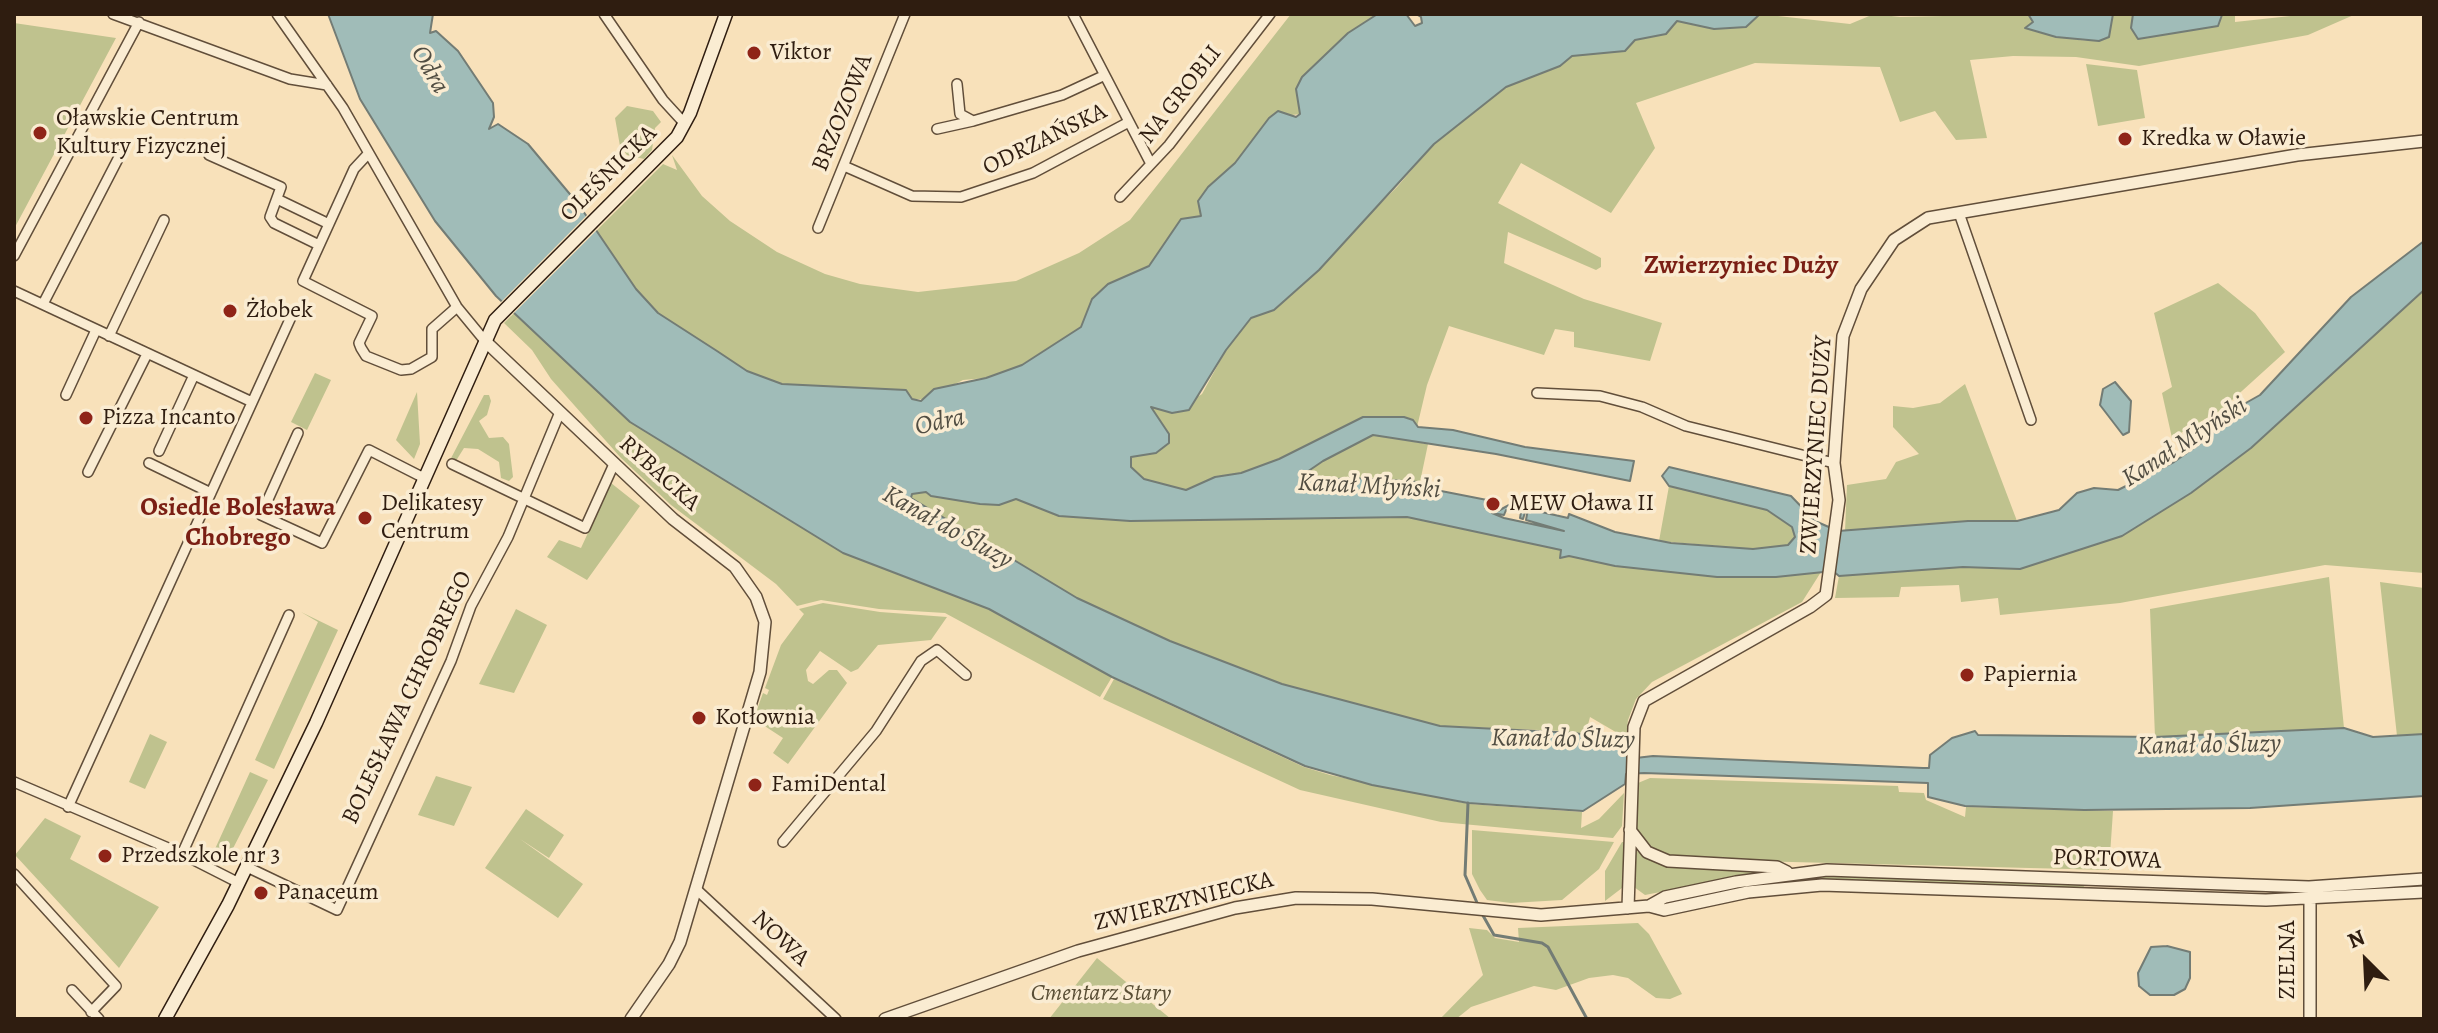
<!DOCTYPE html>
<meta charset="utf-8">
<style>
body{margin:0}
#map{position:relative;width:2438px;height:1033px;overflow:hidden;background:#f8e1ba;font-family:Alegreya,serif}
canvas{display:block}
.frame{position:absolute;inset:0;border:16px solid #2f1d10;pointer-events:none}
.north{position:absolute;left:2326px;top:921px;width:80px;height:80px;-webkit-text-stroke:6px #faecd2;paint-order:stroke;rotate:336deg;font-size:22px;font-weight:700;line-height:32px;text-align:center;color:#2f1d10}
.north::after{content:'';display:block;margin:auto;width:28px;height:36px;background:#2f1d10;clip-path:polygon(50% 0,100% 100%,50% 72%,0 100%)}
</style>
<div id="map">
<canvas width="2438" height="1033"></canvas>
<div class="frame"></div>
<div class="north">N</div>
</div>
<script>
const ctx = document.querySelector('canvas').getContext('2d');
ctx.lineJoin = 'round';
function fill(path, color) { ctx.fillStyle = color; ctx.fill(path, 'evenodd'); }
const poly = rows => new Path2D(rows.map(r => 'M' + r).join(''));
function stroke(path, color, width, dash) { ctx.strokeStyle = color; ctx.lineWidth = width; ctx.lineCap = dash ? 'butt' : 'round'; ctx.setLineDash(dash || []); ctx.stroke(path); }
function write(font, color, halo, rows, align = 'center') {
  ctx.font = font + ' Alegreya,serif'; ctx.lineWidth = 7; ctx.setLineDash([]); ctx.textBaseline = 'middle'; ctx.strokeStyle = halo; ctx.fillStyle = color; for (const [text, x, y, turn = 0] of rows) {
    ctx.save(); ctx.translate(x, y); ctx.rotate((+turn || 0) * Math.PI / 180); ctx.textAlign = isNaN(turn) ? turn : align; if (halo) ctx.strokeText(text, 0, 0); ctx.fillText(text, 0, 0); ctx.restore();
  }
}
fill(poly([
 [1291,14,1385,14,1376,15,1348,33,1302,77,1296,89,1300,114,1269,118,1235,163,1208,187,1198,201,1201,216,1188,218,1175,228,1149,266,1092,299,1081,327,1021,365,986,378,963,380,926,399,912,399,893,389,873,391,782,384,747,371,658,313,636,289,596,231,663,164,677,170,672,155,702,196,730,221,777,252,825,274,860,284,918,292,1016,281,1079,253,1130,220],
 [1760,14,1850,24,1874,14,1900,17,2028,14,2033,17,2033,23,2078,40,2099,41,2109,37,2113,14,2133,14,2131,28,2138,39,2218,26,2222,14,2235,14,2235,22,2309,14,2356,14,2308,35,2139,66,2076,57,2013,56,1970,60,1987,138,1956,140,1935,111,1900,122,1880,67,1755,63,1636,103,1655,148,1611,213,1521,163,1498,203,1601,258,1601,267,1596,270,1508,232,1504,263,1584,299,1662,323,1650,361,1574,347,1574,332,1555,329,1544,355,1449,326,1427,385,1417,427,1404,417,1363,417,1279,459,1241,473,1215,477,1186,490,1144,479,1131,467,1131,456,1156,453,1169,434,1150,406,1172,413,1202,394,1226,350,1251,318,1274,310,1397,187,1434,144,1475,109,1506,87,1560,66,1572,56,1625,51,1635,40,1666,34,1677,20,1714,29,1746,27],
 [14,23,116,38,14,229],
 [2086,64,2137,70,2145,118,2098,126],
 [627,106,653,111,661,122,655,128,652,150,644,159,627,155,620,146,615,118],
 [2218,283,2255,313,2285,352,2221,410,2172,438,2162,393,2172,387,2154,313],
 [2424,290,2424,573,2325,565,2120,603,2000,615,1998,598,1961,602,1959,585,1901,587,1899,597,1835,598,1839,576,1963,567,2020,569,2122,536,2191,493,2251,448],
 [514,313,630,422,843,553,989,609,1112,677,1100,697,945,613,879,609,821,600,797,606,776,584,671,505,621,458,551,379,532,350,504,323],
 [315,373,331,380,307,430,291,422],
 [1965,384,2017,521,1968,521,1845,531,1847,485,1886,479,1896,462,1919,454,1893,427,1893,406,1913,408,1940,403],
 [417,392,420,444,414,459,396,440],
 [484,395,489,395,491,401,487,415,479,421,489,438,503,437,509,444,513,477,509,481,501,478,499,462,478,449,464,448,454,464,449,462],
 [1372,435,1428,444,1420,482,1354,478,1304,482,1304,474,1323,461],
 [611,483,640,506,587,580,547,557,559,540,581,548],
 [1669,486,1768,510,1792,527,1795,537,1788,545,1753,549,1659,541],
 [927,492,931,496,999,505,1016,499,1059,516,1130,521,1407,517,1561,550,1560,557,1569,556,1615,566,1717,577,1821,572,1802,602,1652,682,1636,699,1628,720,1626,738,1590,717,1585,736,1564,731,1441,726,1282,684,1170,641,1077,598,911,499,912,494],
 [2329,577,2344,728,2155,737,2150,609],
 [2380,582,2424,588,2424,734,2397,736],
 [823,603,880,612,947,617,931,640,878,645,858,669,851,672,820,651,806,670,808,681,813,684,829,670,837,670,847,683,788,764,773,753,783,738,760,723,755,715,763,693,767,695,769,690,765,688,781,645,804,614,799,609],
 [516,609,547,625,514,693,479,684],
 [301,612,338,630,274,769,255,760,318,622],
 [1114,679,1304,767,1330,775,1469,804,1582,812,1581,828,1599,819,1624,793,1622,826,1613,838,1441,822,1300,790,1103,699],
 [150,734,167,742,145,789,129,782],
 [250,772,268,780,224,866,210,860],
 [436,776,472,787,454,826,418,815],
 [1650,778,1898,786,1899,792,1924,793,1926,800,1965,817,1966,807,2113,811,2109,870,1673,859,1646,846,1636,829,1638,783],
 [526,809,564,835,549,858,520,839,583,884,558,918,485,868],
 [45,818,81,836,70,859,159,907,119,968,15,855],
 [1472,830,1614,842,1599,869,1562,900,1511,903,1487,900,1480,890,1472,874],
 [1622,842,1625,842,1622,888,1605,901,1605,871],
 [1635,850,1652,860,1768,871,1645,895,1634,887],
 [1814,875,2082,884,2085,888,1798,882,1794,878],
 [1638,923,1649,934,1682,994,1670,999,1656,998,1628,978,1613,975,1589,978,1556,990,1534,986,1471,1007,1456,1019,1440,1019,1483,975,1469,928,1487,930,1495,938,1519,942,1518,928],
 [1097,958,1171,1019,1049,1019]
]), '#bfc28e');
const water = poly([
 [328,14,433,14,430,33,436,31,458,51,493,103,494,117,489,129,498,124,528,144,579,205,636,289,658,313,717,351,747,371,782,384,906,390,912,399,921,401,934,389,986,378,1022,365,1081,327,1092,299,1108,284,1149,266,1181,219,1201,216,1198,201,1208,187,1235,163,1269,118,1278,111,1296,117,1300,114,1296,89,1302,77,1348,33,1376,15,1406,14,1415,26,1422,23,1421,17,1416,14,1760,14,1746,27,1714,29,1677,21,1666,34,1635,40,1625,51,1572,56,1560,66,1506,87,1434,144,1319,270,1274,310,1251,318,1226,350,1189,410,1172,413,1151,407,1169,434,1169,443,1156,453,1131,457,1131,467,1144,479,1186,490,1215,477,1241,473,1279,459,1363,417,1404,417,1413,420,1418,427,1453,430,1525,447,1634,461,1630,481,1496,454,1373,435,1323,461,1304,474,1304,481,1354,478,1420,482,1436,490,1487,500,1485,508,1498,511,1509,505,1526,509,1523,519,1520,518,1521,512,1506,510,1504,515,1492,513,1504,518,1564,531,1526,520,1528,509,1568,518,1569,514,1615,532,1671,543,1753,549,1788,545,1795,537,1792,527,1767,510,1669,486,1662,476,1669,467,1791,496,1815,521,1838,531,1968,521,2017,521,2059,510,2077,493,2094,488,2118,490,2174,462,2201,443,2244,404,2260,395,2351,297,2424,241,2424,290,2251,448,2191,493,2122,536,2020,569,1963,567,1839,576,1833,571,1776,577,1717,577,1615,566,1569,556,1560,558,1561,550,1407,517,1130,521,1059,516,1016,499,999,505,980,504,931,496,926,492,912,494,911,498,1077,598,1170,641,1282,684,1440,726,1575,733,1626,743,1627,759,1653,756,1923,768,1929,768,1930,755,1952,738,1975,731,1978,735,2155,737,2344,728,2373,737,2424,734,2424,796,2250,808,2084,810,1965,806,1928,797,1928,783,1644,773,1626,774,1625,784,1583,811,1468,803,1372,785,1305,766,1112,677,989,609,843,553,630,422,496,296,435,221,360,99,328,14],
 [2028,14,2113,14,2109,37,2099,41,2056,37,2025,28,2033,22,2028,14],
 [2133,14,2222,14,2222,15,2218,26,2138,39,2131,28,2133,14],
 [2115,382,2131,401,2129,432,2123,435,2100,405,2103,389,2115,382],
 [2167,946,2190,952,2190,978,2185,989,2174,995,2150,995,2139,986,2138,973,2151,947,2167,946]
]);
fill(water, '#a0bcb8');
stroke(water, '#737c75', 2);
fill(poly([
 [589,213,599,228,511,316,499,304]
]), '#f8e1ba');
stroke(poly([
 [1468,803,1465,875,1478,905],
 [1481,912,1494,935,1542,943,1548,947,1587,1019]
]), '#737c75', 3);
const minor = poly([
 [113,14,290,79,327,85],
 [277,14,343,108,457,307,485,341],
 [604,14,663,100,685,124],
 [1073,14,1151,164],
 [957,84,960,114,973,121,1062,95,1103,76],
 [937,129,973,121],
 [209,155,281,187,270,217,274,223,319,245],
 [367,155,354,169,303,281,372,316,359,343,361,348,366,356,401,370,411,369,432,357,432,329,457,307],
 [844,166,912,196,961,197,1033,173,1127,123],
 [1120,197,1169,145,1270,14],
 [277,199,329,224],
 [1959,213,2031,420],
 [818,228,905,14],
 [14,256,139,22],
 [14,291,252,402],
 [43,304,120,155],
 [109,336,164,220],
 [1537,393,1600,396,1642,407,1686,426,1834,463],
 [66,395,96,330],
 [298,433,261,515,322,543,369,450,424,478],
 [159,451,194,375],
 [149,463,211,493],
 [452,464,585,528,614,464],
 [88,472,147,354],
 [14,782,182,854,239,883],
 [68,807,291,317],
 [783,842,876,731,921,661,937,650,966,675],
 [182,854,289,615],
 [247,867,337,910,451,661,471,606,508,537,560,412],
 [14,874,116,986,91,1012],
 [696,889,836,1019],
 [72,990,99,1019]
]);
const tertiary = poly([
 [485,341,673,519,735,567,756,597,765,622,760,672,680,942,669,964,631,1019],
 [1630,830,1647,852,1668,861,1777,867,1787,872],
 [2310,896,2310,1019],
 [1649,906,1665,897,1736,882,1827,870,2309,887,2424,879],
 [1628,908,1634,727,1644,701,1810,607,1826,595,1839,500,1834,463,1843,336,1861,289,1894,240,1928,218,2297,155,2424,141],
 [885,1019,1078,951,1235,908,1296,898,1372,899,1541,915,1649,906,1664,910,1748,892,1822,885,2266,900,2424,892]
]);
const secondary = poly([
 [165,1019,228,905,316,723,495,320,677,137,690,113,726,14]
]);
stroke(minor, '#614e3a', 12);
stroke(tertiary, '#614e3a', 14);
stroke(secondary, '#2f1d10', 15);
stroke(minor, '#faecd2', 9);
stroke(tertiary, '#faecd2', 11);
stroke(secondary, '#faecd2', 12);
for (const [x, y, r, color] of [
 [754,53,8,"#8f2418"],
 [40,133,8,"#8f2418"],
 [2125,139,8,"#8f2418"],
 [230,311,8,"#8f2418"],
 [86,418,8,"#8f2418"],
 [1493,504,8,"#8f2418"],
 [365,518,8,"#8f2418"],
 [1967,675,8,"#8f2418"],
 [699,718,8,"#8f2418"],
 [755,785,8,"#8f2418"],
 [105,856,8,"#8f2418"],
 [261,893,8,"#8f2418"]
]) { const dot = new Path2D(); dot.arc(x, y, r, 0, 2 * Math.PI); ctx.fillStyle = color; ctx.fill(dot); stroke(dot, '#faecd2', 3); }
write('24px', '#2f1d10', '#faecd2', [
 ["Viktor",770,53],
 ["Oławskie Centrum",56,119],
 ["Kultury Fizycznej",56,147],
 ["Kredka w Oławie",2141,139],
 ["Żłobek",246,311],
 ["Pizza Incanto",102,418],
 ["Delikatesy",381,504],
 ["Centrum",381,532],
 ["MEW Oława II",1509,504],
 ["Papiernia",1983,675],
 ["Kotłownia",715,718],
 ["FamiDental",771,785],
 ["Przedszkole nr 3",121,856],
 ["Panaceum",277,893]
], 'left');
write('24px', '#2f1d10', '#faecd2', [
 ["NA GROBLI",1181,95,-52],
 ["BRZOZOWA",843,113,-68],
 ["ODRZAŃSKA",1045,140,-26],
 ["OLEŚNICKA",609,174,-45],
 ["ZWIERZYNIEC DUŻY",1817,445,-86],
 ["RYBACKA",659,474,42],
 ["BOLESŁAWA CHROBREGO",408,698,-65],
 ["PORTOWA",2107,860,2],
 ["ZWIERZYNIECKA",1184,902,-14],
 ["NOWA",780,939,43],
 ["ZIELNA",2288,960,-90]
]);
write('italic 24px', '#5a4f36', '#faecd2', [
 ["Cmentarz Stary",1101,994]
]);
write('italic 26px', '#514d42', '#faecd2', [
 ["Odra",429,70,60],
 ["Odra",940,423,-12],
 ["Kanał Młyński",2185,443,-33],
 ["Kanał Młyński",1369,487,3],
 ["Kanał do Śluzy",947,528,29],
 ["Kanał do Śluzy",1563,740,1],
 ["Kanał do Śluzy",2209,746,-1]
]);
write('bold 26px', '#7a1f14', '#faecd2', [
 ["Zwierzyniec Duży",1741,267],
 ["Osiedle Bolesława",238,509],
 ["Chobrego",238,539]
]);
</script>
